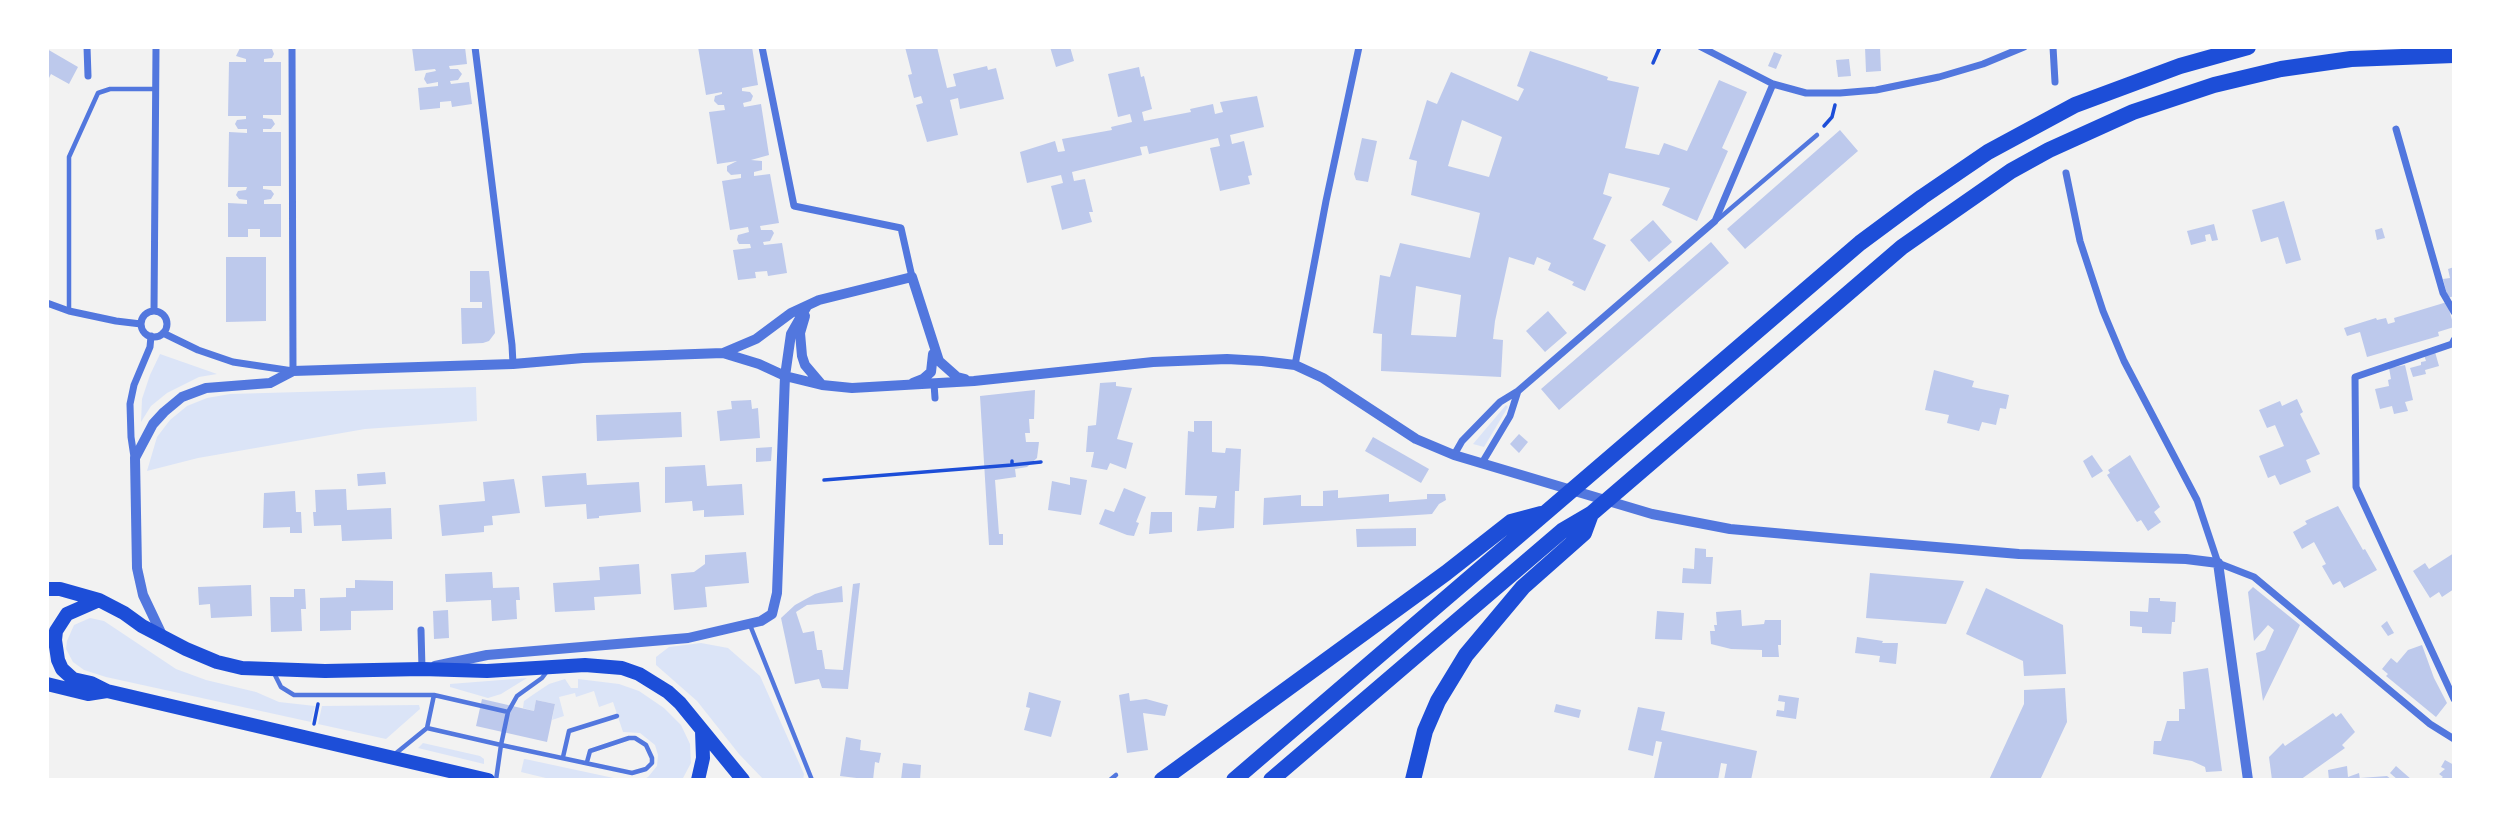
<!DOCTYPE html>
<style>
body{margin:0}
#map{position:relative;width:2501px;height:827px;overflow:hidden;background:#f2f2f2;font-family:"DejaVu Sans",sans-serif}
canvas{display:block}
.frame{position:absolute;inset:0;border:49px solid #fff;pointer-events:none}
</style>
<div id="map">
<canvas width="2501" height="827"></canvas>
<div class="frame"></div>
</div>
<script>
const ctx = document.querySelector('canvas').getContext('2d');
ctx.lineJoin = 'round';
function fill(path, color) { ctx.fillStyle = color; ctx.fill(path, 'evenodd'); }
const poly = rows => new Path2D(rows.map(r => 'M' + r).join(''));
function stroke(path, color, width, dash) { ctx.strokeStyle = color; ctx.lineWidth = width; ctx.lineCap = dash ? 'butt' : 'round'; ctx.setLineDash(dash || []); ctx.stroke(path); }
fill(poly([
 [160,354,217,374,199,377,167,393,151,406,141,422,142,399,150,375],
 [476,387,477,421,365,429,198,458,147,471,157,437,170,420,187,406,207,398,230,394],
 [1506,405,1508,407,1484,447,1473,444],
 [90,618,104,621,176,669,206,680,256,692,279,702,315,706,311,722,106,677,84,670,73,662,66,649,67,641,74,625],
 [701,643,728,648,760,676,804,774,803,780,764,780,739,754,697,701,656,665,656,657,669,647],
 [527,678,501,694,488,698,450,687,450,684],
 [565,679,571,688,578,688,578,679,619,684,639,691,664,708,681,725,690,744,691,763,683,778,681,780,642,780,648,777,657,766,658,755,655,745,640,733,623,732,613,702,599,707,594,691,576,697,575,693,559,697,564,716,552,720,555,704,536,700,534,711,523,708,524,701,534,694,549,684],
 [322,706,419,705,420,709,386,739,318,724],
 [423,743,480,756,484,759,484,764,418,748],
 [524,759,525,759,623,780,554,780,521,772]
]), '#dbe4f7');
fill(poly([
 [264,47,272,49,274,54,272,58,264,59,264,62,281,62,281,115,263,115,263,118,272,119,275,124,271,129,263,129,263,132,281,132,281,186,263,186,263,189,271,190,274,194,271,199,264,200,264,204,281,204,281,237,260,237,260,229,248,229,248,237,228,237,228,203,247,204,247,200,239,199,236,195,238,191,246,190,247,187,228,187,229,132,247,133,247,129,238,129,235,124,237,120,246,119,246,116,228,116,229,62,246,62,246,59,236,56,240,48],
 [412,47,465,47,467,64,449,66,450,69,458,69,462,74,458,80,450,81,451,84,469,82,472,104,452,107,451,101,440,102,440,108,420,110,418,88,438,86,438,82,427,84,424,79,426,73,436,71,435,69,415,71],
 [698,47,752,47,758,85,742,88,742,91,750,92,753,96,751,101,743,103,744,107,761,104,769,155,751,160,762,161,762,170,754,172,754,176,770,174,779,223,760,226,761,230,772,230,774,233,770,241,763,242,764,245,782,243,787,273,768,276,767,271,755,272,756,278,738,280,733,250,751,248,750,244,739,244,737,240,738,235,749,232,748,227,730,230,722,181,741,178,741,174,731,175,727,171,727,166,737,161,717,164,709,112,725,110,724,105,718,105,714,101,715,96,722,94,722,92,706,95],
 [905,47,937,47,947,88,956,86,953,74,987,66,988,70,996,68,1004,99,960,109,958,98,950,100,958,135,927,142,916,105,923,103,921,96,914,98,908,75,912,74],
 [1050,47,1070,47,1074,61,1056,67],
 [1865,47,1880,47,1881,71,1866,72],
 [47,49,78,67,69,84,51,74,47,82],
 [1530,51,1608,77,1607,80,1639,87,1625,148,1659,155,1664,143,1687,151,1719,80,1747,92,1722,148,1728,151,1697,221,1662,205,1670,188,1609,173,1603,194,1612,197,1593,239,1606,245,1585,291,1572,285,1574,282,1548,270,1551,263,1537,257,1534,265,1509,257,1495,321,1493,339,1503,340,1501,377,1381,371,1382,334,1373,333,1380,275,1390,277,1400,243,1470,258,1480,213,1411,195,1417,161,1409,159,1427,100,1437,104,1451,72,1518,101,1524,89,1517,86],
 [1462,120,1502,137,1489,177,1448,166],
 [1416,286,1461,295,1456,337,1411,335],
 [1774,52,1782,55,1776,69,1768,66],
 [1849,59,1851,76,1838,77,1836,60],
 [1139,67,1141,77,1144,76,1152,109,1142,112,1144,121,1191,112,1190,109,1213,104,1215,114,1223,112,1220,102,1257,96,1264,127,1230,135,1232,144,1244,141,1252,175,1248,176,1250,184,1220,191,1210,148,1220,146,1218,138,1149,154,1147,146,1140,147,1142,155,1072,172,1074,181,1085,179,1093,212,1089,212,1092,222,1062,230,1051,186,1063,183,1061,175,1027,183,1020,152,1055,141,1058,152,1065,151,1062,139,1112,130,1111,127,1132,122,1130,114,1118,117,1108,74],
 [1840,130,1858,151,1745,249,1727,229],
 [1362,138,1377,141,1368,182,1356,180,1354,174],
 [2284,201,2301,260,2286,264,2278,237,2261,242,2252,210],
 [1653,220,1672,242,1649,262,1630,240],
 [2214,224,2218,240,2212,241,2210,234,2205,235,2206,241,2191,245,2187,231],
 [2382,228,2385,238,2377,240,2375,230],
 [1711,242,1729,263,1559,410,1541,389],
 [226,257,266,257,266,321,226,322],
 [2454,267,2454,296,2448,298,2443,279,2450,278,2448,269],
 [470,271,489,271,495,333,489,341,483,343,462,344,461,308,482,308,482,302,470,302],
 [2447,302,2454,327,2438,332,2439,336,2367,357,2360,332,2347,336,2344,328,2376,318,2377,320,2386,318,2388,324,2395,322,2394,318],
 [1548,311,1567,333,1545,352,1526,331],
 [2435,352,2439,366,2425,370,2426,374,2413,377,2410,368,2421,365,2421,362,2426,361,2424,355],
 [2405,365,2413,400,2405,402,2408,411,2394,414,2392,406,2380,409,2375,389,2389,386,2388,380,2391,379,2389,368],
 [1934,370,1974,381,1972,387,2009,395,2006,409,2000,408,1996,425,1982,422,1979,431,1947,423,1949,415,1925,410],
 [1116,382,1116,386,1132,388,1117,439,1133,443,1126,469,1110,463,1107,470,1091,467,1094,452,1086,452,1088,426,1096,425,1100,383],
 [1035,390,1034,419,1029,419,1030,433,1025,433,1026,442,1039,442,1037,458,1027,467,1015,469,1016,477,995,480,999,534,1003,534,1003,545,989,545,980,396],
 [2297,399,2303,412,2300,414,2320,454,2306,460,2311,472,2280,485,2275,475,2268,478,2259,456,2284,446,2275,425,2267,428,2259,410,2280,401,2282,406],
 [751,400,752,409,758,408,760,438,720,441,717,411,732,409,731,401],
 [681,412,682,437,597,441,596,415],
 [1194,421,1212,421,1212,452,1225,453,1226,448,1241,449,1239,491,1235,491,1234,528,1197,531,1199,507,1215,508,1217,496,1185,495,1188,431,1194,432],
 [1519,434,1528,442,1519,453,1510,444],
 [1373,437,1429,469,1421,483,1365,451],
 [772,447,771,461,756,462,756,448],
 [2092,455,2103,471,2092,478,2083,461],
 [2130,455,2160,507,2154,512,2161,522,2148,531,2141,520,2137,522,2107,475,2110,473,2108,470],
 [705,465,707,486,742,484,744,515,704,517,704,510,693,511,692,501,665,503,665,467],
 [385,472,386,484,358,486,357,474],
 [586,473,587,485,639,482,641,512,599,516,599,518,587,519,586,504,545,507,542,476],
 [1070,477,1087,480,1081,515,1048,510,1052,481,1070,485],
 [514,479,520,513,492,516,493,525,484,526,484,532,442,536,439,505,485,501,483,482],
 [1124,488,1146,497,1136,522,1139,523,1134,536,1127,535,1099,524,1105,509,1114,512],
 [346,489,347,510,391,508,392,539,342,541,341,525,314,526,313,512,316,512,315,490],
 [1338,490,1338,498,1389,494,1389,502,1427,499,1427,494,1445,494,1446,500,1439,504,1432,514,1263,525,1264,498,1301,495,1301,506,1323,506,1323,491],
 [295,491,296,512,301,512,302,533,290,533,290,527,263,528,264,493],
 [2338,506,2363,550,2365,549,2377,570,2344,588,2340,581,2333,585,2322,566,2326,564,2314,542,2302,549,2293,532,2307,524,2305,521],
 [1151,512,1172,512,1172,532,1149,534],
 [1416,528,1416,546,1357,547,1356,529],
 [1695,548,1706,549,1706,557,1713,557,1711,584,1682,583,1683,568,1694,569],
 [746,552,749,583,705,587,707,607,674,610,671,574,694,572,705,564,705,555],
 [2454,553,2454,589,2442,597,2439,592,2430,598,2413,571,2425,563,2429,569],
 [639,564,641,594,594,597,595,610,555,612,553,583,600,580,599,567],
 [492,572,493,588,519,587,520,600,516,600,517,619,492,621,491,600,446,602,445,574],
 [1870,573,1964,581,1946,624,1866,618],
 [355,580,393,581,393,610,351,611,351,630,320,631,320,598,346,597,346,588,355,588],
 [860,583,848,689,822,688,819,679,795,684,781,618,795,605,815,594,842,586,843,602,807,605,796,612,803,633,814,631,817,650,822,650,825,669,843,670,853,584],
 [251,585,252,616,211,618,210,604,199,605,198,587],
 [2253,587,2300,625,2263,701,2256,653,2265,650,2274,630,2268,625,2254,641,2248,592],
 [1986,588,2063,625,2066,674,2024,676,2023,661,1966,634],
 [294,589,305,589,306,609,301,609,302,631,271,632,270,597,294,597],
 [2149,598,2160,598,2160,601,2176,602,2175,622,2172,622,2171,634,2142,633,2142,627,2130,626,2130,611,2148,612],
 [448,610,449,638,434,639,433,611],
 [1741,610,1742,626,1764,624,1765,620,1781,620,1781,645,1778,645,1779,657,1762,657,1762,650,1731,649,1711,644,1710,631,1715,631,1714,625,1717,625,1716,612],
 [1657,611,1684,613,1682,640,1655,639],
 [2387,621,2394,633,2388,636,2381,626],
 [1857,637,1883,641,1882,643,1898,643,1896,664,1879,662,1880,656,1855,653],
 [2422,645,2434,678,2447,703,2436,717,2386,676,2388,674,2382,669,2391,658,2397,663,2408,650],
 [2208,668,2222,771,2206,772,2205,767,2192,761,2153,754,2154,741,2161,741,2167,721,2179,721,2179,709,2185,709,2183,672],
 [2065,688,2067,722,2040,780,1989,780,2024,704,2024,690],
 [1029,692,1061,701,1051,737,1024,730,1030,708,1026,707],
 [1129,693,1130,701,1146,699,1168,705,1165,716,1143,713,1148,750,1127,753,1119,695],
 [1779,695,1799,698,1796,719,1776,716,1777,710,1784,711,1785,702,1778,701],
 [482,699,534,711,536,700,555,704,547,742,476,726],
 [1556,704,1581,710,1579,718,1554,712],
 [1638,707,1665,712,1661,730,1757,751,1751,780,1724,780,1727,764,1721,763,1718,780,1654,778,1662,742,1656,741,1653,756,1628,750],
 [2333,713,2336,717,2341,713,2355,732,2342,745,2345,748,2300,780,2272,780,2269,757,2283,743,2285,746],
 [846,737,861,740,860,750,881,753,879,763,875,762,873,780,840,776],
 [2445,760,2454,765,2454,778,2439,780,2443,777,2439,774,2445,769,2441,767],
 [903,763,921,765,920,780,901,780],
 [2347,766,2348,777,2359,773,2360,780,2329,780,2328,770],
 [2396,766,2412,780,2398,780,2390,773],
 [2387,776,2392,780,2361,780,2360,778]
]), '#bdc9ec');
stroke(poly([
 [1653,63,1660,47],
 [1824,126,1832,117,1835,105],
 [1012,465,1041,462],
 [824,480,1012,465,1012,461],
 [314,724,318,704]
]), '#1d4ed8', 3.5);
stroke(poly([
 [1716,221,1817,135],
 [69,311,69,157,98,93,110,89,156,89],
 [750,625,812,780],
 [274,673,281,687,294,695,434,695],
 [508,712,434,695,427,728,501,745,508,712,517,696,542,678,548,670],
 [395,754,427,728],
 [563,757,569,731,617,716],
 [496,780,501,745,632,773,646,769,652,763,652,758,646,745,635,738,629,738,590,751,587,762],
 [1110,780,1116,775]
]), '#5277de', 4.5);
stroke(poly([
 [87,47,88,76],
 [475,47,512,345,513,364],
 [762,47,794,206,901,228,912,277],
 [1701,47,1773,84,1806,93,1840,93,1876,90,1939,77,1983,64,2024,47],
 [2053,47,2055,82],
 [2396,129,2443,293,2454,312],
 [2066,173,2080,241,2103,311,2124,361,2197,500,2218,563,2254,577,2430,724,2454,739],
 [47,303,69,311,116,321,141,324],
 [154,311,156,47],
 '141 324a13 13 0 1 1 26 0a13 13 0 1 1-26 0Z',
 [163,333,198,350,233,362,293,371,292,47],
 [2454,340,2452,344,2355,377,2356,487,2454,699],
 [1295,365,1326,201,1359,47],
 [934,384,935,398],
 [1518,391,1715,221,1773,84],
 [1454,455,1462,441,1500,402,1518,391,1510,416,1482,463],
 [134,457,131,437,130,404,134,385,150,347,151,336],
 [421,630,422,669]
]), '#5277de', 7);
stroke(poly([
 [805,316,800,333,802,356,805,365,822,385],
 [723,353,756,339,791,313,819,300,912,277,939,361,957,377,965,379],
 [913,383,923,379,931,372,933,354],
 [162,635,143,595,137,568,135,458,153,424,164,412,182,397,206,388,270,383,293,371,513,364,583,358,723,353,759,364,785,376,822,385,852,388,974,381,1153,362,1227,359,1262,361,1295,365,1323,378,1416,439,1454,455,1652,514,1730,529,1841,539,2019,554,2186,559,2218,563,2248,780],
 [435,666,487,655,688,638,761,621,772,614,777,593,785,376,791,334,807,306]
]), '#5277de', 10);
stroke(poly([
 [47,589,60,589,99,600,124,613,142,626,186,649,217,662,242,668,325,671,422,669,487,671,585,665,622,668,639,674,668,692,680,703,743,780],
 [99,600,67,614,56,631,55,640,58,660,62,669,73,679,91,683,107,691,488,780],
 [47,684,88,694,107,691],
 [698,780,703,758,702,731]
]), '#1d4ed8', 14);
stroke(poly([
 [1162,780,1446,573,1511,522,1541,514],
 [1234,780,1860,243,1922,197,1988,152,2075,105,2180,66,2248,47],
 [1271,780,1562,531,1591,514,1902,247,2011,171,2049,150,2133,112,2214,85,2281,69,2351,59,2454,55],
 [1413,780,1425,731,1438,701,1466,655,1523,587,1584,533,1591,514]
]), '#1d4ed8', 16);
</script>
